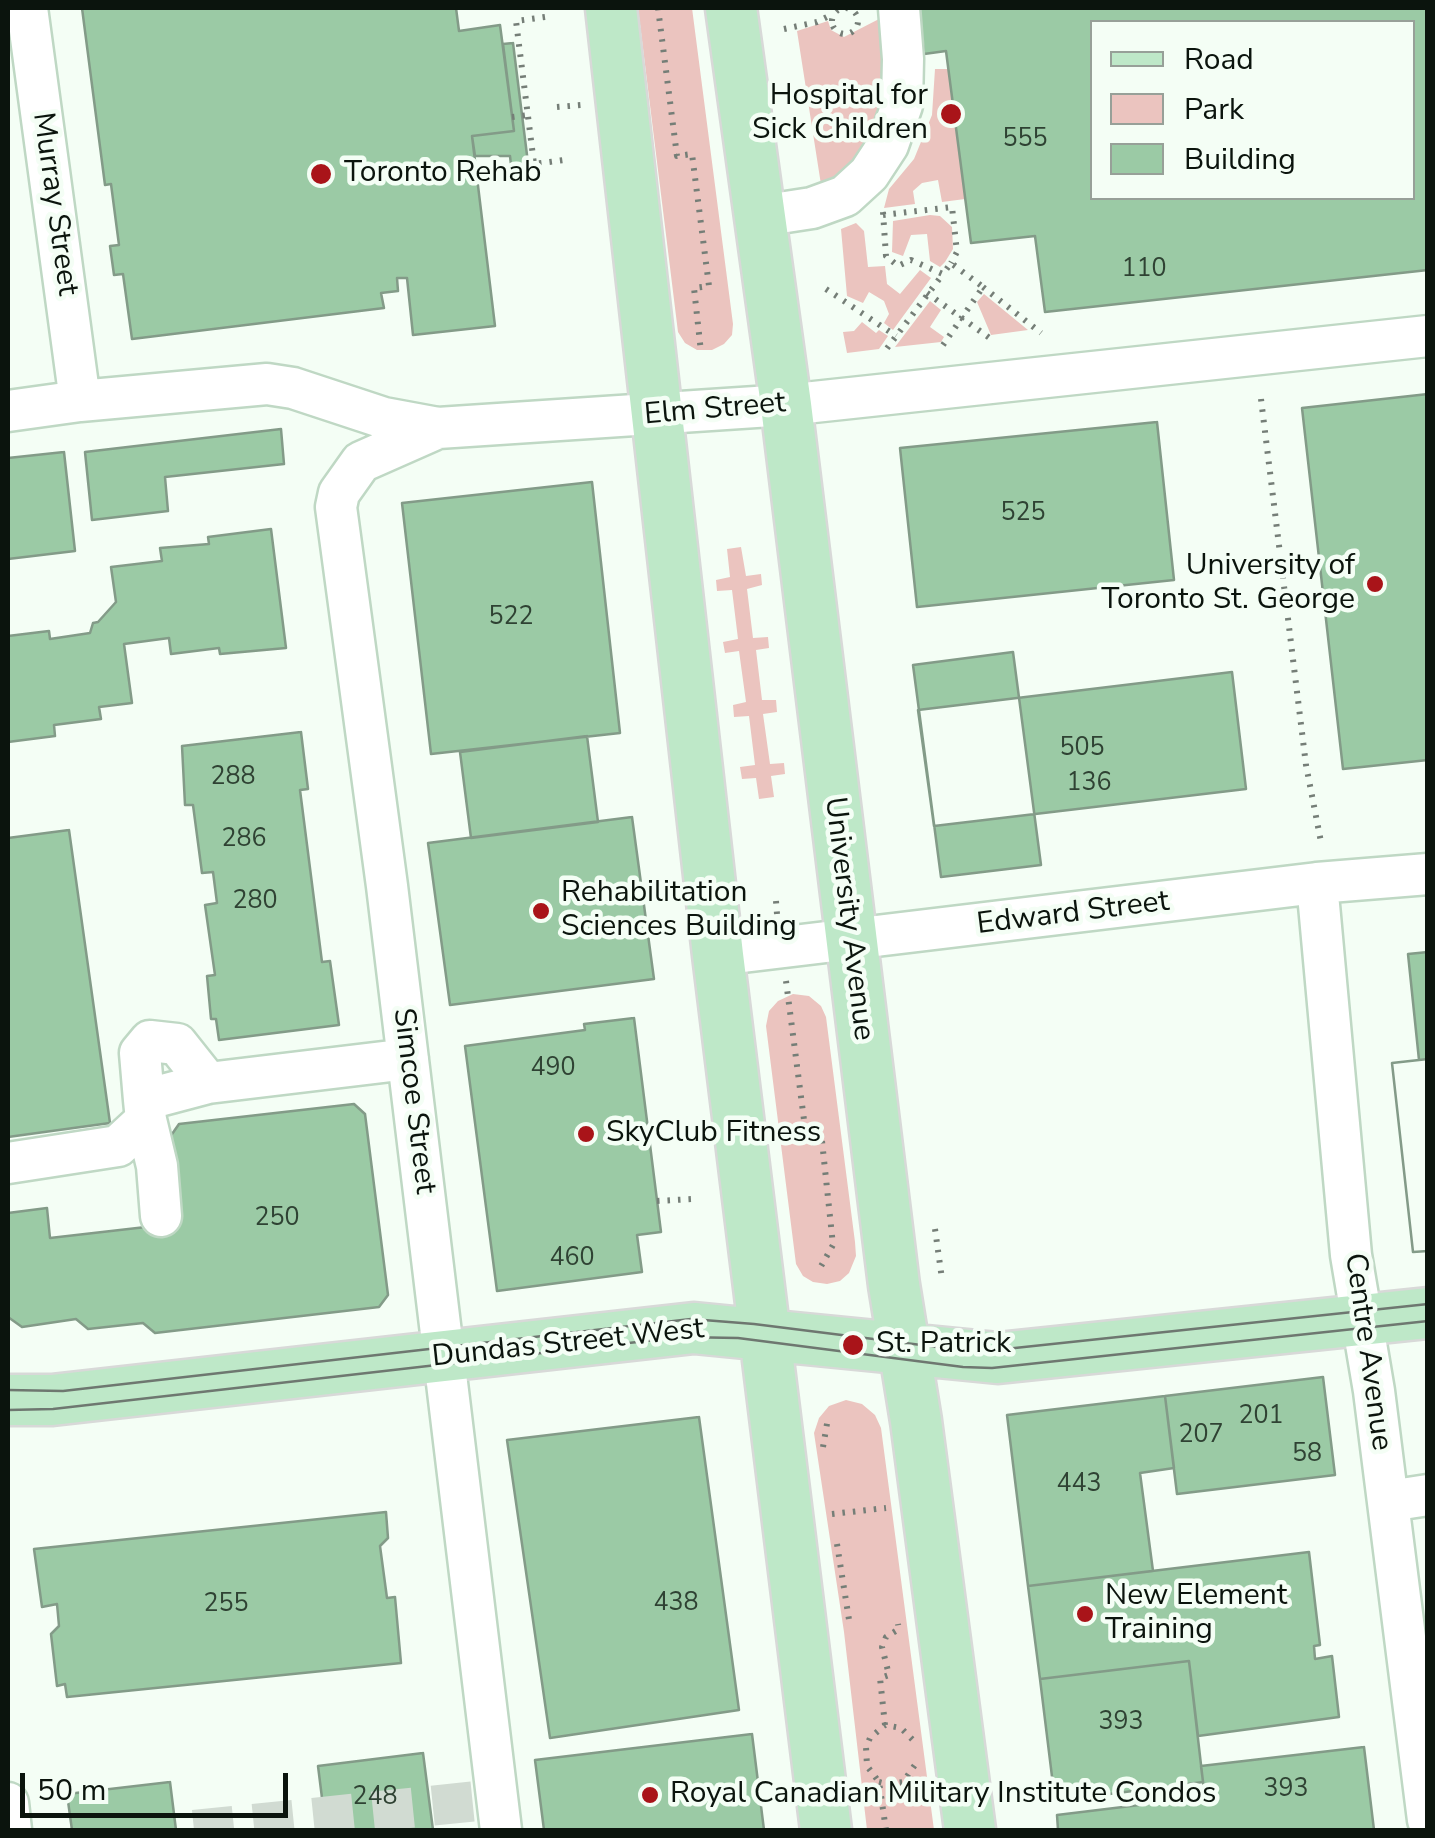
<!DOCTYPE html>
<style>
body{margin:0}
#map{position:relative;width:1435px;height:1838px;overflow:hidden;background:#f4fef5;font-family:"Nunito Sans",sans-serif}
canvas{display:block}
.frame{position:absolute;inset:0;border:10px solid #0b140d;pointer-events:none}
.legend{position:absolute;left:1090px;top:20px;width:325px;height:180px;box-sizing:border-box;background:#f4fef5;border:2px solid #97a098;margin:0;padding:12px 18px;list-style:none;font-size:30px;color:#0b140d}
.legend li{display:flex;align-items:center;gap:20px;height:50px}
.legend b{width:50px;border:2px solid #97a098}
.scale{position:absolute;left:20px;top:1773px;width:268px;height:45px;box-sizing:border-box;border:5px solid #0b140d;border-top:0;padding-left:12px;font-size:30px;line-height:35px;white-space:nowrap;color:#0b140d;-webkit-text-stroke:8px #f4fef5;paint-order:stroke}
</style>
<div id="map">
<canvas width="1435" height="1838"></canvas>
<div class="frame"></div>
<ul class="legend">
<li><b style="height:12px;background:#bee8c8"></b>Road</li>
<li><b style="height:28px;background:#ebc4bf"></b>Park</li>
<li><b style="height:28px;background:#9bcaa5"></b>Building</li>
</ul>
<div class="scale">50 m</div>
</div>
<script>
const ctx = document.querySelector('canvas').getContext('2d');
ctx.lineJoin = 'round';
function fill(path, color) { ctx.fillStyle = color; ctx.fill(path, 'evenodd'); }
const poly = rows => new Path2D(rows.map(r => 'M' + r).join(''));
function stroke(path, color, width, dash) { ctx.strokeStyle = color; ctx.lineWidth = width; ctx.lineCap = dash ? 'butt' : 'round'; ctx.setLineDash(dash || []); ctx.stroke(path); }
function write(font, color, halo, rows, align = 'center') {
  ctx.font = font + ' "Nunito Sans",sans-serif'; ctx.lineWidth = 9; ctx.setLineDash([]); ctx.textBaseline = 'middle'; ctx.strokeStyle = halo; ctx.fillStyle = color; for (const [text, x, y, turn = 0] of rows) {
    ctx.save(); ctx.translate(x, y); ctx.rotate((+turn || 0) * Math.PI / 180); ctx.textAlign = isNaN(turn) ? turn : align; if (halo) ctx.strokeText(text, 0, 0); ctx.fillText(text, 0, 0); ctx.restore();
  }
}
fill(poly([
 [638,8,692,8,733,324,732,335,724,344,712,350,697,350,685,343,678,332],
 [879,19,885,54,894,56,870,154,822,191,797,31,828,21,831,30,844,37],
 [935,69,949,69,965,199,942,202,938,180,922,183,913,191,915,204,884,208,889,189,914,159,932,115],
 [930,215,940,216,952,227,953,249,945,262,940,267,930,261,927,234,911,235,903,256,892,252,893,221],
 [856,223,864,231,868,267,885,266,887,284,900,294,920,270,931,278,893,330,884,323,889,314,884,301,869,292,863,303,847,296,841,229],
 [984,294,1028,330,991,335,977,302],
 [930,301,941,310,930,327,944,337,941,342,895,347],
 [862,322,876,333,879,330,888,336,879,349,847,353,843,332,854,331],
 [741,547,746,576,761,574,762,585,747,589,753,638,768,637,769,648,756,650,762,700,776,700,777,712,763,714,770,764,784,763,785,774,771,776,774,797,759,799,756,778,742,779,740,767,755,765,749,716,734,717,733,705,746,702,739,651,725,653,723,642,738,639,732,590,717,591,716,580,730,577,727,549],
 [793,994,809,996,821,1006,826,1017,855,1242,856,1256,849,1273,840,1281,827,1284,813,1282,803,1276,796,1264,766,1026,769,1011,778,1001],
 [846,1400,862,1404,875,1415,881,1428,934,1830,867,1830,844,1632,814,1433,819,1418,829,1406]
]), '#ebc4bf');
const building = poly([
 [82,8,456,8,459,31,500,25,514,131,472,136,495,326,413,335,407,278,397,278,398,291,381,293,384,308,132,339,123,274,114,275,110,246,119,245,111,184,105,185,82,8],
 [918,8,1428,8,1428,270,1045,312,1035,236,971,243,946,51,924,54,918,8],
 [1092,22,1412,22,1412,198,1092,198,1092,22],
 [513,43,528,163,511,165,510,156,475,156,472,136,514,131,503,44,513,43],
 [1428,394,1428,760,1343,769,1302,408,1428,394],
 [1157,422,1174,580,917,607,900,448,1157,422],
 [281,429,284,464,165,477,168,511,92,520,85,452,281,429],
 [64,452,75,551,8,559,8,458,64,452],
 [592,482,620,733,431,754,402,503,592,482],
 [271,529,286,648,220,654,219,648,171,654,169,638,124,644,132,703,99,707,101,719,54,725,55,736,8,742,8,636,49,631,50,639,90,633,93,623,98,622,116,602,111,567,162,561,160,548,209,544,208,537,271,529],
 [1013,652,1041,865,941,877,913,665,1013,652],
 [1232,672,1246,789,934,826,918,710,1232,672],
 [301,732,308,789,300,790,322,962,330,961,339,1025,219,1040,216,1019,211,1019,207,976,215,975,205,905,217,903,213,872,202,873,193,805,185,805,182,746,301,732],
 [587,736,598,822,471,838,460,752,587,736],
 [632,817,654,979,450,1005,428,843,632,817],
 [69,830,110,1123,8,1137,8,838,69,830],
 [1428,952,1428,1251,1413,1252,1392,1063,1419,1060,1408,954,1428,952],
 [634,1018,661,1232,637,1235,642,1272,497,1291,465,1046,585,1030,584,1024,634,1018],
 [1428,1059,1428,1251,1413,1252,1392,1063,1428,1059],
 [354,1104,365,1114,388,1295,379,1307,155,1333,143,1323,88,1329,76,1319,22,1327,8,1317,8,1213,47,1208,50,1238,172,1224,170,1137,179,1124,354,1104],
 [1323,1377,1335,1475,1177,1494,1165,1396,1323,1377],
 [1165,1396,1174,1468,1140,1473,1153,1571,1028,1586,1007,1415,1165,1396],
 [699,1417,739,1710,550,1738,507,1440,699,1417],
 [386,1512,388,1538,380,1546,387,1598,395,1597,401,1663,67,1697,65,1684,57,1686,51,1634,59,1626,57,1604,42,1607,34,1549,386,1512],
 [1309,1552,1320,1645,1314,1646,1315,1659,1332,1656,1339,1717,1198,1736,1189,1661,1040,1679,1028,1586,1309,1552],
 [1189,1661,1203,1782,1055,1801,1040,1679,1189,1661],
 [752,1734,764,1830,544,1830,535,1760,752,1734],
 [1364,1747,1374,1830,1058,1830,1057,1815,1205,1797,1201,1766,1364,1747],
 [423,1753,433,1830,326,1830,318,1766,423,1753],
 [170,1782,176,1830,72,1830,67,1794,170,1782]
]);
fill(building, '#9bcaa5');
stroke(building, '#839b88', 2.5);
stroke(poly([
 [194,1830,497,1799]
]), '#d1dbd2', 40, [40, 20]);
const minor = poly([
 [27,8,80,401],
 [760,216,812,208,845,196,869,174,888,145,902,105,903,59,899,8],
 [8,411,80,401,267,384,293,388,384,418,438,428,786,405,1428,336],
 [438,428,361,462,339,493,336,507,387,886,501,1830],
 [1317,883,1351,1255,1374,1391,1428,1820],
 [718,955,1317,883,1428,874],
 [144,1100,140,1053,150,1041,177,1044,208,1083],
 [146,1120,157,1166,161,1216],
 [8,1163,118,1146,146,1120,144,1100,208,1083,408,1059],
 [1389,1501,1428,1495],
 [8,1803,11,1830]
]);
const major = poly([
 [611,8,718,955,826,1830],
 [731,8,786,405,894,1285,916,1421,970,1830],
 [8,1400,52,1400,694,1328,998,1358,1428,1313]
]);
stroke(minor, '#bfd8c4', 45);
stroke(major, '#d8d9d8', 55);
stroke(poly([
 '832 21a13 13 0 1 1 26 0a13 13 0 1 1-26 0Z',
 [658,8,677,156,692,154,709,286,694,288,701,352],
 [545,17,516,21,534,164,564,160],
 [784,29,817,22,833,14],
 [557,107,581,105],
 [512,117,528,115],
 [883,212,886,256,898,266,911,260,943,274,885,351],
 [883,215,952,207,957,252,951,263],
 [983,287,1041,333],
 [826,289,896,336],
 [927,293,991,339],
 [943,345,983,287,951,263,943,274],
 [1261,399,1306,765,1321,842],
 [776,901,777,914],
 [786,981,807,1143,822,1141,833,1245,820,1268],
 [657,1201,693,1199],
 [935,1229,942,1279],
 [823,1447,828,1418],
 [832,1514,886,1508],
 [837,1544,850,1626],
 [885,1725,880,1678,889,1675,882,1647,886,1637,899,1629,898,1624],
 [879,1782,887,1784,903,1782,917,1762],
 [886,1830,879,1782,867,1766,866,1747,870,1738,885,1725,901,1728,913,1740]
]), '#757e77', 6, [2.5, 8]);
stroke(minor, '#fff', 40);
stroke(major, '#bee8c8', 50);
stroke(poly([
 [8,1390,63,1391,691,1319,754,1324,961,1350,996,1350,1428,1304],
 [8,1410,53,1409,681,1337,738,1338,963,1367,992,1368,1428,1321]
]), '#6e7770', 2.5);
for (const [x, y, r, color] of [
 [951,114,12,"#a91419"],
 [321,174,12,"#a91419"],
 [1375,584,10,"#a91419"],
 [541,911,10,"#a91419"],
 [586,1134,10,"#a91419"],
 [853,1345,12,"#a91419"],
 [1085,1614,10,"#a91419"],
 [650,1795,10,"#a91419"]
]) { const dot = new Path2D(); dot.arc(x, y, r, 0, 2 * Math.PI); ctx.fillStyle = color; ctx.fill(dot); stroke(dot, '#f4fef5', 4); }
write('25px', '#2f4233', null, [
 ["555",1025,140],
 ["110",1144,270],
 ["525",1023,514],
 ["522",511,618],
 ["505",1082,749],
 ["288",233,778],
 ["136",1089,784],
 ["286",244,840],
 ["280",255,902],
 ["490",553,1069],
 ["250",277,1219],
 ["460",572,1259],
 ["201",1261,1417],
 ["207",1201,1436],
 ["58",1307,1455],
 ["443",1079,1485],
 ["438",676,1604],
 ["255",226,1605],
 ["393",1121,1723],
 ["393",1286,1790],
 ["248",375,1798]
]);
write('30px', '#0b140d', '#f4fef5', [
 ["Hospital for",928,97,"right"],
 ["Sick Children",928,131,"right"],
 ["Toronto Rehab",344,174],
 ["University of",1355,567,"right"],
 ["Toronto St. George",1355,601,"right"],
 ["Rehabilitation",561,894],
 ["Sciences Building",561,928],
 ["SkyClub Fitness",606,1134],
 ["St. Patrick",876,1345],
 ["New Element",1105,1597],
 ["Training",1105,1631],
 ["Royal Canadian Military Institute Condos",670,1795]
], 'left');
write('30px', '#0b140d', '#f4fef5', [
 ["Murray Street",54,204,82],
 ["Elm Street",715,410,-5],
 ["Edward Street",1073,914,-7],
 ["University Avenue",848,919,83],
 ["Simcoe Street",413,1101,83],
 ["Dundas Street West",568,1344,-6],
 ["Centre Avenue",1367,1352,82]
]);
</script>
